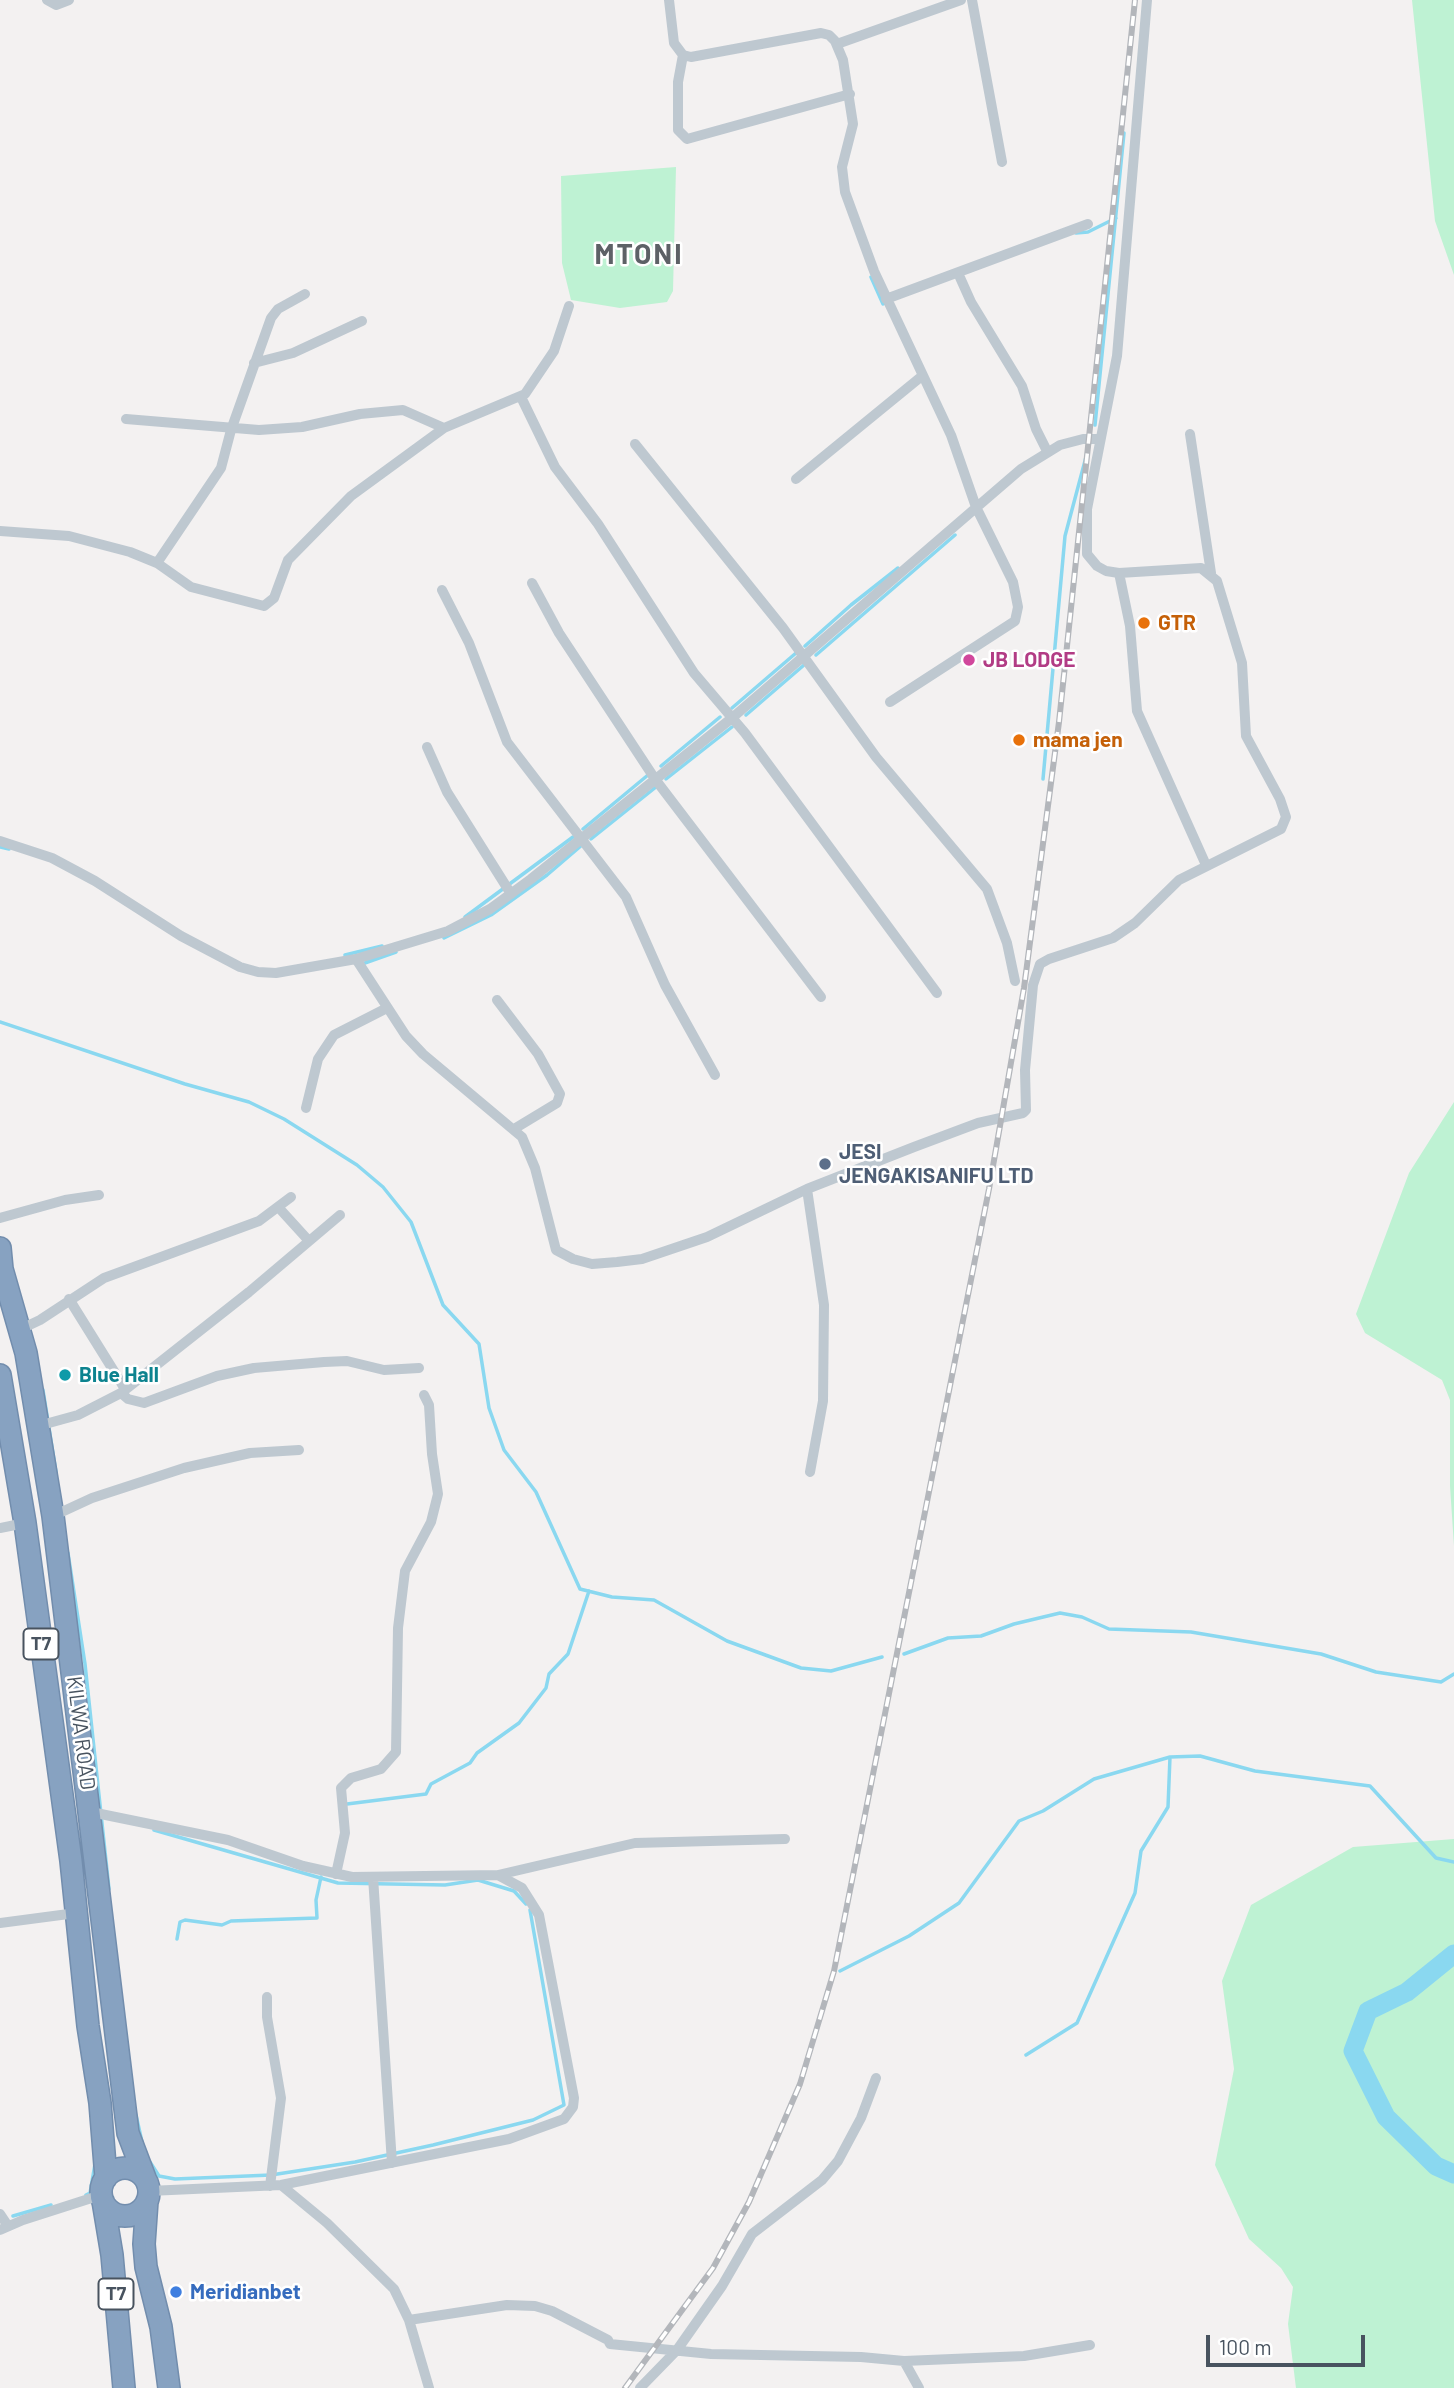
<!DOCTYPE html>
<style>
body{margin:0}
#map{position:relative;width:1454px;height:2388px;overflow:hidden;background:#f3f1f1;font-family:Barlow,sans-serif}
canvas{display:block}
.scale{position:absolute;left:1206px;top:2335px;width:159px;height:32px;box-sizing:border-box;border:4px solid #48535f;border-top:0;padding-left:9px;font-size:21px;line-height:24px;white-space:nowrap;color:#48535f;-webkit-text-stroke:5px #fff;paint-order:stroke}
</style>
<div id="map">
<canvas width="1454" height="2388"></canvas>
<div class="scale">100 m</div>
</div>
<script>
const ctx = document.querySelector('canvas').getContext('2d');
ctx.lineJoin = 'round';
function fill(path, color) { ctx.fillStyle = color; ctx.fill(path, 'evenodd'); }
const poly = rows => new Path2D(rows.map(r => 'M' + r).join(''));
function stroke(path, color, width, dash) { ctx.strokeStyle = color; ctx.lineWidth = width; ctx.lineCap = dash ? 'butt' : 'round'; ctx.setLineDash(dash || []); ctx.stroke(path); }
function write(font, color, halo, rows, align = 'center') {
  ctx.font = font + ' Barlow,sans-serif'; ctx.lineWidth = 5; ctx.setLineDash([]); ctx.textBaseline = 'middle'; ctx.strokeStyle = halo; ctx.fillStyle = color; for (const [text, x, y, turn = 0] of rows) {
    ctx.save(); ctx.translate(x, y); ctx.rotate((+turn || 0) * Math.PI / 180); ctx.textAlign = isNaN(turn) ? turn : align; if (halo) ctx.strokeText(text, 0, 0); ctx.fillText(text, 0, 0); ctx.restore();
  }
}
fill(poly([
 [1412,0,1454,0,1454,275,1435,221],
 [676,167,673,291,667,302,620,308,571,300,562,263,561,176],
 [1454,1102,1454,1546,1450,1486,1450,1400,1442,1380,1365,1333,1356,1314,1409,1173],
 [1454,1839,1454,2388,1296,2388,1288,2324,1293,2287,1281,2268,1249,2239,1215,2165,1234,2069,1222,1981,1251,1905,1353,1847]
]), '#bef2d3');
stroke(poly([
 [1076,233,1088,232,1116,218],
 [871,277,883,304,888,302],
 [1095,425,1124,133],
 [805,646,851,605,898,568],
 [816,655,955,535],
 [732,708,796,653],
 [746,715,804,665],
 [661,766,720,717],
 [666,779,732,727],
 [1043,779,1065,536,1090,442],
 [583,829,648,775],
 [591,839,656,787],
 [0,847,9,849],
 [465,917,573,837],
 [444,938,491,915,547,875,582,845],
 [345,955,382,946],
 [362,964,396,952],
 [0,1022,185,1084,249,1102,284,1119,357,1165,383,1187,411,1222,443,1305,479,1344,489,1408,504,1450,536,1492,580,1589,612,1597,654,1600,727,1641,801,1668,831,1671,882,1657],
 [43,1390,56,1472],
 [68,1553,85,1664,109,1889],
 [904,1654,948,1638,981,1636,1014,1624,1060,1613,1082,1617,1109,1629,1191,1632,1321,1654,1376,1672,1441,1682,1454,1674],
 [347,1804,426,1794,431,1784,470,1763,477,1753,519,1723,546,1688,549,1674,568,1654,589,1591],
 [154,1830,338,1883,445,1885,478,1880,514,1891,526,1904],
 [177,1939,180,1922,185,1920,222,1925,231,1921,317,1918,316,1900,321,1877],
 [840,1971,909,1936,959,1903,1019,1821,1043,1811,1094,1779,1170,1757,1200,1756,1255,1771,1370,1786,1436,1858,1454,1862],
 [1026,2055,1077,2023,1135,1893,1141,1851,1168,1807,1170,1757],
 [136,2115,142,2142],
 [150,2162,159,2176,175,2179,271,2175,355,2162,433,2145,533,2120,564,2105,530,1910],
 [86,2195,90,2193,95,2164],
 [13,2216,51,2205]
]), '#8ad8f0', 3.5);
stroke(poly([
 [1454,1954,1407,1992,1368,2011,1353,2051,1386,2117,1436,2166,1454,2174]
]), '#8ad8f0', 19);
const highway = poly([
 [0,1248,2,1269,26,1353,53,1516,128,2133,145,2178],
 [0,1375,25,1523,71,1861,88,2026,100,2103,106,2178],
 '101 2192a24 24 0 1 1 48 0a24 24 0 1 1-48 0Z',
 [103,2201,112,2255,124,2388],
 [147,2201,144,2244,146,2267,161,2327,169,2388]
]);
stroke(highway, '#728dad', 24);
stroke(poly([
 [47,0,56,5,69,0],
 [669,0,674,43,683,55,691,57,821,33,829,35,835,41,843,60,853,124,842,167,845,192,874,271,951,435,976,507,1013,582,1018,607,1015,621,890,702],
 [972,0,1002,162],
 [837,44,961,0],
 [683,55,678,82,678,130,687,139,850,94],
 [958,273,971,302,1022,386,1036,429,1047,451],
 [886,299,1088,224],
 [254,363,293,353,362,321],
 [521,397,555,467,598,524,694,673,745,733,937,993],
 [126,419,259,430,302,427,360,414,403,410,444,428],
 [1190,434,1211,573],
 [635,444,783,628,876,757,987,889,1007,943,1015,981],
 [796,479,922,376],
 [0,531,69,536,130,552,157,563,191,587,264,606,274,598,288,560,351,496,444,428,525,394,554,351,569,306],
 [157,563,221,468,231,430,271,318,278,309,305,294],
 [1119,573,1130,626,1137,711,1206,865],
 [532,583,559,633,655,779,821,997],
 [442,590,469,643,507,742,626,897,665,985,715,1075],
 [427,747,447,792,511,894],
 [0,841,52,858,95,881,181,936,240,967,258,972,276,973,356,959,448,931,490,909,531,879,732,718,1021,469,1060,445,1083,439,1099,439],
 [356,959,406,1036,423,1054,522,1137,535,1168,556,1250,573,1259,592,1264,617,1262,642,1259,707,1237,807,1189,914,1147,978,1123,1023,1113,1026,1110,1025,1070,1033,985,1040,964,1049,959,1113,938,1135,923,1179,880,1281,829,1286,817,1280,799,1246,736,1242,663,1217,581,1201,568,1119,573,1106,571,1097,566,1087,554,1087,509,1117,356,1147,0],
 [497,1000,538,1054,560,1094,557,1103,514,1129],
 [306,1108,318,1059,334,1035,387,1008],
 [807,1189,824,1305,823,1401,810,1472],
 [279,1208,309,1241],
 [0,1218,65,1200,99,1195],
 [69,1299,125,1389],
 [21,1329,40,1320,104,1278,259,1221,291,1197],
 [121,1393,128,1399,144,1403,217,1376,254,1368,324,1362,347,1361,384,1370,419,1368],
 [38,1426,78,1415,121,1393,249,1292,340,1215],
 [53,1516,92,1498,184,1468,250,1453,299,1450],
 [0,1528,25,1523],
 [91,1812,228,1840,303,1866,352,1877,498,1875,635,1843,785,1839],
 [336,1874,345,1833,341,1788,351,1778,381,1769,396,1752,398,1628,405,1571,431,1522,438,1494,432,1454,429,1405,424,1395],
 [373,1877,392,2163],
 [0,1923,76,1913],
 [267,1997,267,2017,281,2098,270,2186],
 [281,2185,327,2223,394,2289,409,2320,429,2388],
 [149,2191,281,2185,509,2139,564,2119,573,2107,574,2098,539,1915,522,1888,498,1875],
 [0,2214,8,2226],
 [0,2230,23,2220,101,2195],
 [409,2320,507,2305,535,2306,552,2311,608,2340,610,2344,711,2354,861,2357,904,2361,1024,2356,1090,2345],
 [904,2361,919,2388],
 [640,2388,677,2350,722,2286,752,2234,822,2180,838,2161,861,2118,876,2078]
]), '#bec8d0', 10);
stroke(highway, '#87a2c1', 21);
const rail = poly([
 [625,2388,713,2268,749,2202,800,2084,834,1971,989,1189,1024,988,1059,722,1135,0]
]);
stroke(rail, '#b3b6bb', 6);
stroke(rail, '#fff', 3.5, [10]);
for (const [x, y, r, color] of [
 [1144,623,7,"#e8710a"],
 [969,660,7,"#d1479c"],
 [1019,740,7,"#e8710a"],
 [825,1164,7,"#5c6f8a"],
 [65,1375,7,"#0f9aa8"],
 [176,2292,7,"#3f7fe0"]
]) { const dot = new Path2D(); dot.arc(x, y, r, 0, 2 * Math.PI); ctx.fillStyle = color; ctx.fill(dot); stroke(dot, '#fff', 2.5); }
for (const [x, y, w] of [
 [41,1644,35],
 [116,2294,35]
]) { const box = new Path2D(); box.roundRect(x - w / 2, y - 15.5, w, 31, 5); ctx.fillStyle = '#fff'; ctx.fill(box); stroke(box, '#48535f', 2); }
write('bold 19px', '#48535f', null, [
 ["T7",41,1644],
 ["T7",116,2294]
]);
write('bold 21px', '#c56008', '#fff', [
 ["GTR",1158,623],
 ["mama jen",1033,740]
], 'left');
write('bold 21px', '#b23c85', '#fff', [
 ["JB LODGE",983,660]
], 'left');
write('bold 21px', '#4e5e75', '#fff', [
 ["JESI",839,1152],
 ["JENGAKISANIFU LTD",839,1176]
], 'left');
write('bold 21px', '#0d838f', '#fff', [
 ["Blue Hall",79,1375]
], 'left');
write('21px', '#48535f', '#fff', [
 ["KILWA ROAD",81,1733,83]
]);
write('bold 21px', '#366cbe', '#fff', [
 ["Meridianbet",190,2292]
], 'left');
ctx.letterSpacing = '2px';
write('bold 28px', '#5d6166', '#fff', [
 ["MTONI",639,255]
]);
ctx.letterSpacing = '0px';
</script>
